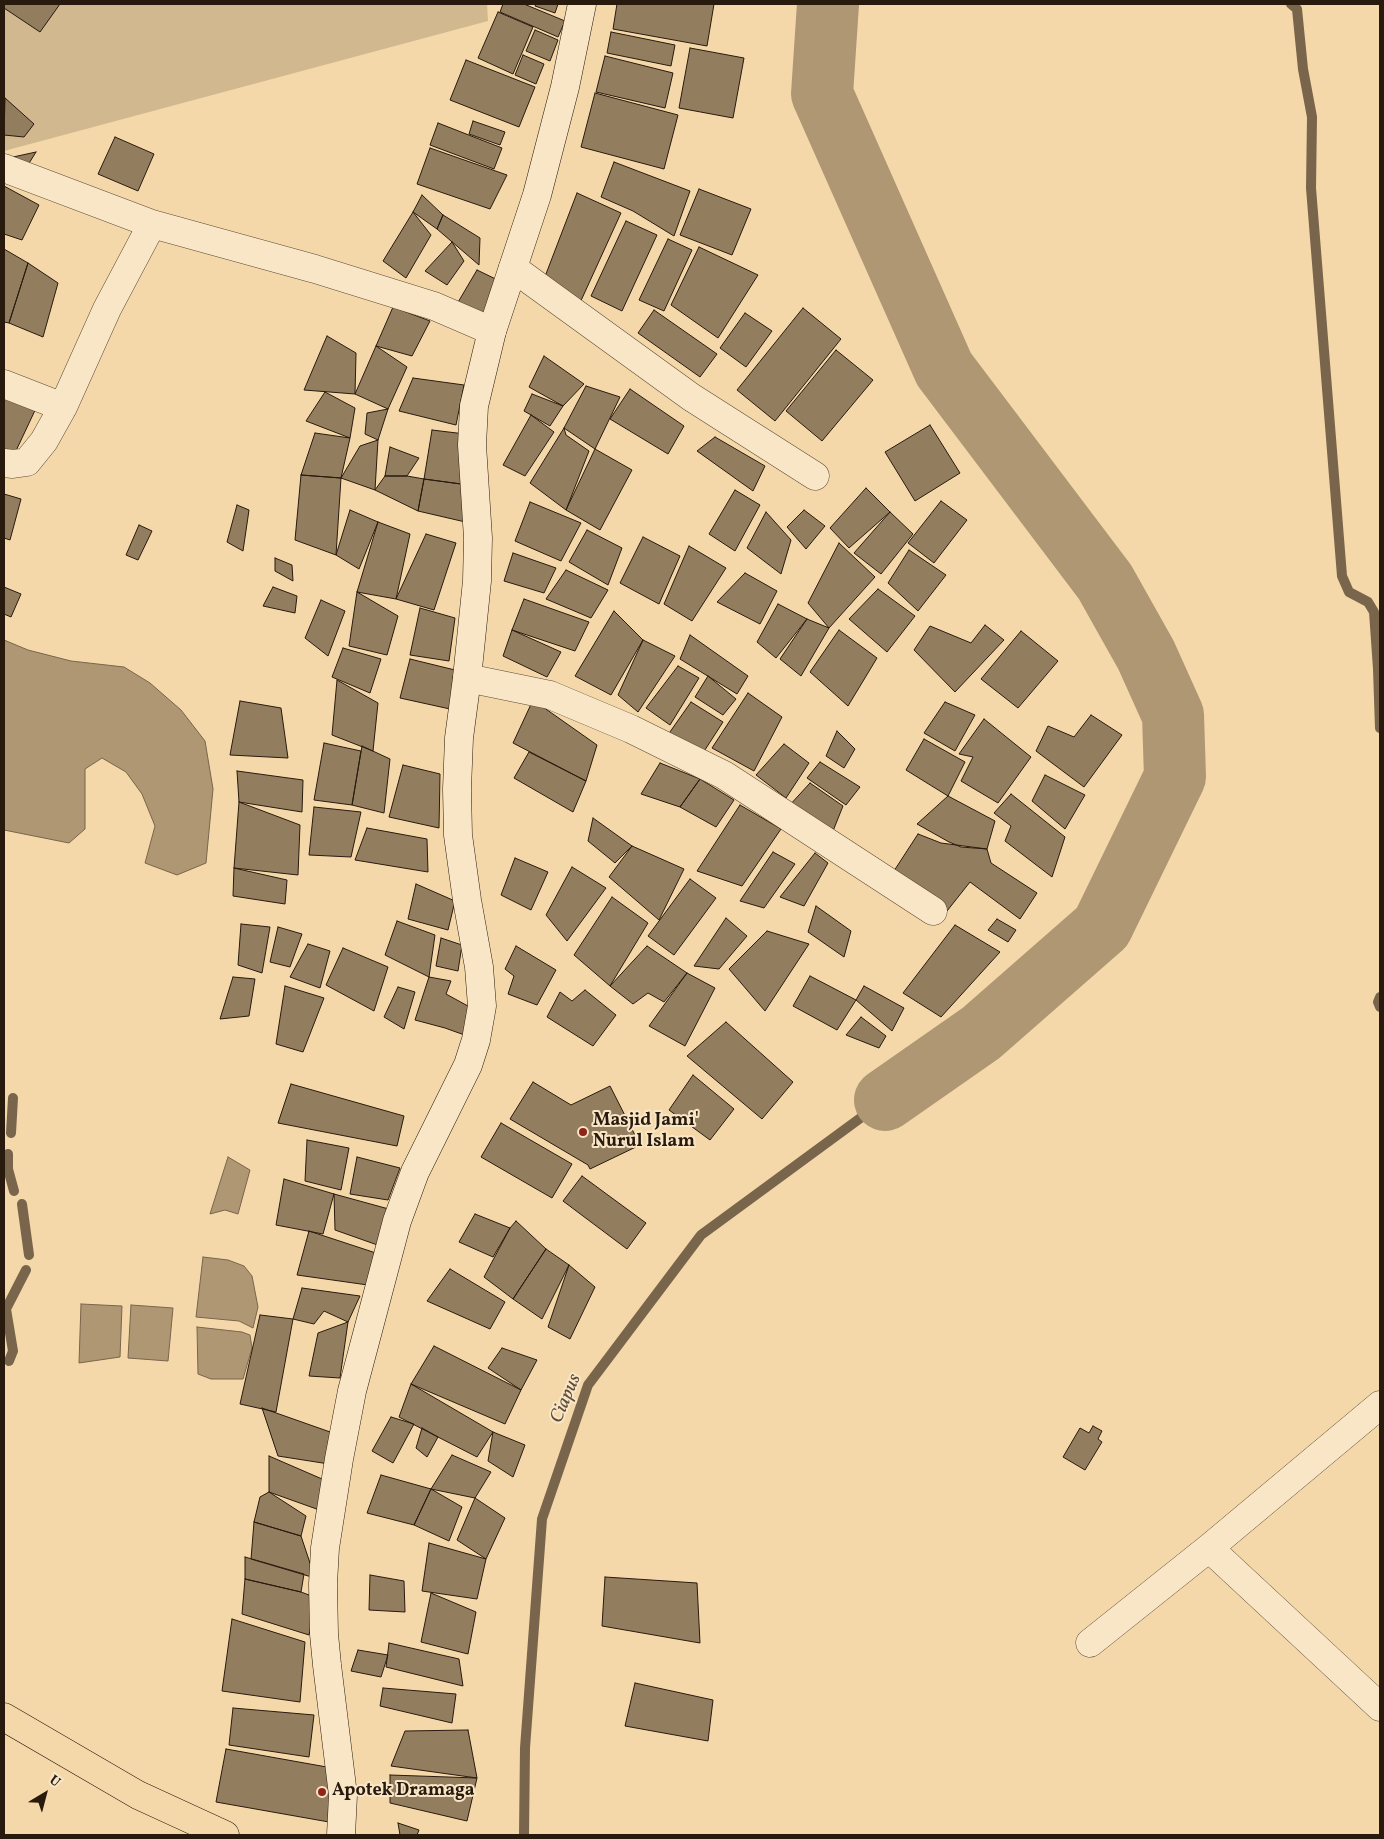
<!DOCTYPE html>
<style>
body{margin:0}
#map{position:relative;width:1384px;height:1839px;overflow:hidden;background:#f4d8a9;font-family:Vollkorn,serif}
canvas{display:block}
.frame{position:absolute;inset:0;border:5px solid #291a0e;pointer-events:none}
.north{position:absolute;left:20px;top:1769px;width:50px;height:50px;-webkit-text-stroke:4px #f8e6c7;paint-order:stroke;rotate:37deg;font-size:14px;font-weight:700;line-height:20px;text-align:center;color:#291a0e}
.north::after{content:'';display:block;margin:auto;width:18px;height:22px;background:#291a0e;clip-path:polygon(50% 0,100% 100%,50% 72%,0 100%)}
</style>
<div id="map">
<canvas width="1384" height="1839"></canvas>
<div class="frame"></div>
<div class="north">U</div>
</div>
<script>
const ctx = document.querySelector('canvas').getContext('2d');
ctx.lineJoin = 'round';
function fill(path, color) { ctx.fillStyle = color; ctx.fill(path, 'evenodd'); }
const poly = rows => new Path2D(rows.map(r => 'M' + r).join(''));
function stroke(path, color, width, dash) { ctx.strokeStyle = color; ctx.lineWidth = width; ctx.lineCap = dash ? 'butt' : 'round'; ctx.setLineDash(dash || []); ctx.stroke(path); }
function write(font, color, halo, rows, align = 'center') {
  ctx.font = font + ' Vollkorn,serif'; ctx.lineWidth = 4; ctx.setLineDash([]); ctx.textBaseline = 'middle'; ctx.strokeStyle = halo; ctx.fillStyle = color; for (const [text, x, y, turn = 0] of rows) {
    ctx.save(); ctx.translate(x, y); ctx.rotate((+turn || 0) * Math.PI / 180); ctx.textAlign = isNaN(turn) ? turn : align; if (halo) ctx.strokeText(text, 0, 0); ctx.fillText(text, 0, 0); ctx.restore();
  }
}
fill(poly([
 [4,4,487,4,488,21,4,151]
]), '#d1b88f');
const water = poly([
 [4,640,28,650,71,661,124,667,150,683,181,710,205,741,213,789,206,863,177,875,145,863,155,826,142,794,126,772,102,758,85,769,85,829,69,843,4,830,4,640],
 [228,1157,250,1170,238,1214,225,1210,210,1214,228,1157],
 [203,1257,228,1260,244,1266,252,1276,258,1307,253,1328,239,1321,196,1317,203,1257],
 [81,1304,122,1306,120,1357,79,1363,81,1304],
 [131,1305,173,1308,168,1361,128,1358,131,1305],
 [197,1327,242,1332,250,1335,252,1348,243,1379,211,1379,198,1374,197,1327]
]);
fill(water, '#af9774');
stroke(water, '#79654b', 1);
stroke(poly([
 [1291,4,1297,9,1303,69,1312,117,1311,188,1342,576,1349,592,1368,602,1374,612,1378,669,1380,728],
 [1380,997,1378,1002,1380,1007],
 [11,1133,13,1098],
 [8,1154,8,1169,14,1191],
 [22,1204,29,1255],
 [9,1361,13,1351,6,1309,26,1270],
 [524,1835,525,1748,542,1519,588,1385,701,1235,885,1100]
]), '#79654b', 10);
stroke(poly([
 [828,4,822,94,944,369,1105,582,1146,655,1173,715,1175,777,1102,927,981,1033,885,1100]
]), '#af9774', 62);
const building = poly([
 [4,4,60,4,40,32,4,8,4,4],
 [503,4,524,4,565,21,558,37,500,12,503,4],
 [536,4,558,4,555,13,535,6,536,4],
 [617,4,714,4,707,46,613,29,617,4],
 [498,12,533,27,513,74,478,58,498,12],
 [535,30,558,40,550,61,526,51,535,30],
 [611,32,675,45,671,66,607,53,611,32],
 [690,48,744,58,733,118,679,108,690,48],
 [523,55,544,64,536,84,515,75,523,55],
 [605,56,673,73,665,108,596,92,605,56],
 [466,60,535,87,519,127,450,100,466,60],
 [595,93,678,115,664,169,581,147,595,93],
 [5,98,34,124,24,137,4,135,5,98],
 [473,121,505,132,500,145,469,134,473,121],
 [438,123,502,148,494,169,430,145,438,123],
 [115,137,154,154,138,191,98,174,115,137],
 [430,148,507,175,490,209,417,184,430,148],
 [36,152,23,173,4,159,36,152],
 [614,162,690,191,674,236,633,211,601,197,614,162],
 [4,186,39,205,22,240,4,234,4,186],
 [699,189,751,209,732,255,680,235,699,189],
 [577,193,621,213,579,305,541,287,577,193],
 [422,195,443,215,437,229,413,212,422,195],
 [413,212,431,235,406,278,383,261,413,212],
 [443,215,480,238,479,265,437,229,443,215],
 [626,221,657,235,622,311,591,296,626,221],
 [668,239,692,250,664,311,639,300,668,239],
 [452,242,464,261,447,285,425,271,452,242],
 [699,247,758,275,718,338,671,305,699,247],
 [4,249,28,263,9,323,4,322,4,249],
 [28,263,58,283,43,337,9,323,28,263],
 [477,270,506,284,486,320,454,309,477,270],
 [393,307,430,321,412,356,376,346,393,307],
 [803,308,841,339,775,421,737,390,803,308],
 [654,310,717,354,700,377,638,333,654,310],
 [745,313,772,331,746,367,720,348,745,313],
 [327,336,356,353,355,394,304,390,327,336],
 [376,346,407,367,388,409,355,394,376,346],
 [836,350,873,380,822,441,786,411,836,350],
 [544,356,584,384,563,406,529,387,544,356],
 [413,378,464,385,456,425,399,411,413,378],
 [586,386,620,397,595,449,564,428,586,386],
 [4,387,38,404,14,455,4,450,4,387],
 [630,389,684,426,668,454,610,419,630,389],
 [325,392,355,408,350,438,306,421,325,392],
 [532,394,563,406,550,426,524,411,532,394],
 [388,409,378,440,365,434,367,413,388,409],
 [531,415,554,432,525,476,503,465,531,415],
 [930,425,960,473,915,501,885,452,930,425],
 [564,428,566,435,589,451,566,510,530,483,564,428],
 [432,430,465,434,461,484,424,479,432,430],
 [315,433,350,438,341,478,301,475,315,433],
 [715,437,765,466,753,491,697,451,715,437],
 [378,440,375,490,341,478,360,446,378,440],
 [390,447,419,458,407,476,385,476,390,447],
 [595,449,632,470,600,530,566,510,595,449],
 [301,475,341,478,336,555,295,540,301,475],
 [385,476,407,476,424,479,418,511,375,490,385,476],
 [424,479,461,484,474,524,418,511,424,479],
 [866,488,890,512,849,548,830,528,866,488],
 [735,490,760,505,735,551,709,534,735,490],
 [4,494,21,499,10,540,4,538,4,494],
 [941,501,967,520,934,563,908,543,941,501],
 [530,502,581,523,561,561,515,541,530,502],
 [237,505,249,510,243,551,227,542,237,505],
 [350,510,378,522,359,569,336,555,350,510],
 [804,510,825,526,806,549,787,527,804,510],
 [766,512,791,540,781,574,747,548,766,512],
 [890,512,913,534,881,574,854,553,890,512],
 [378,522,410,534,396,599,357,592,378,522],
 [139,525,152,531,138,560,126,555,139,525],
 [587,530,622,548,608,585,569,562,587,530],
 [426,534,456,543,434,610,396,599,426,534],
 [643,537,680,556,659,604,620,583,643,537],
 [839,543,875,577,829,628,808,603,839,543],
 [689,546,726,568,692,621,664,604,689,546],
 [909,550,946,575,918,611,888,583,909,550],
 [513,553,556,568,544,593,504,581,513,553],
 [275,558,292,565,293,581,275,571,275,558],
 [566,570,608,590,591,618,546,599,566,570],
 [745,573,777,591,760,624,717,602,745,573],
 [4,587,21,594,11,617,4,614,4,587],
 [273,587,297,596,295,613,263,606,273,587],
 [878,589,915,616,887,652,849,619,878,589],
 [357,592,398,616,387,655,349,646,357,592],
 [524,599,589,622,575,651,512,630,524,599],
 [321,600,345,611,328,656,305,638,321,600],
 [778,604,807,619,776,658,757,642,778,604],
 [420,608,455,618,449,661,410,655,420,608],
 [614,611,643,640,611,695,575,676,614,611],
 [807,619,829,628,801,676,780,659,807,619],
 [985,625,1004,640,955,692,914,650,930,626,971,643,985,625],
 [512,630,561,652,547,677,503,656,512,630],
 [839,630,877,658,848,706,810,672,839,630],
 [1021,631,1058,661,1018,708,981,679,1021,631],
 [690,635,748,676,737,694,680,659,690,635],
 [643,640,675,656,638,712,618,695,643,640],
 [343,648,381,659,370,693,332,677,343,648],
 [410,659,459,671,450,709,400,698,410,659],
 [678,666,699,678,670,725,646,708,678,666],
 [708,676,736,699,723,715,695,697,708,676],
 [337,680,378,703,373,751,332,735,337,680],
 [748,693,782,717,754,771,712,748,748,693],
 [533,700,597,745,586,781,513,743,533,700],
 [240,701,281,708,288,758,230,755,240,701],
 [691,702,723,722,701,756,665,739,691,702],
 [945,702,975,715,955,751,924,733,945,702],
 [1091,715,1122,735,1084,787,1036,751,1048,726,1074,737,1091,715],
 [984,719,1031,757,998,803,961,781,973,757,959,754,984,719],
 [837,731,855,749,844,768,826,756,837,731],
 [924,739,965,762,948,796,906,770,924,739],
 [324,743,361,751,352,805,314,800,324,743],
 [784,744,809,763,786,798,756,775,784,744],
 [362,746,390,759,384,813,352,805,362,746],
 [529,752,586,781,573,812,514,778,529,752],
 [820,762,860,787,846,805,807,778,820,762],
 [660,763,700,779,680,807,641,794,660,763],
 [403,765,440,774,439,828,389,817,403,765],
 [237,771,303,780,302,812,239,802,237,771],
 [1045,775,1085,795,1065,829,1032,801,1045,775],
 [700,779,734,800,716,827,680,807,700,779],
 [810,783,843,806,831,836,788,807,810,783],
 [1011,794,1065,837,1052,877,1005,841,1011,826,994,813,1011,794],
 [948,796,995,821,987,849,961,847,949,842,917,824,948,796],
 [239,802,300,825,298,875,234,868,239,802],
 [740,805,781,829,742,886,697,871,740,805],
 [314,807,361,812,351,857,309,855,314,807],
 [593,818,632,846,615,863,588,841,593,818],
 [367,828,427,839,428,872,355,860,367,828],
 [918,834,941,843,987,849,991,863,1037,893,1020,919,970,882,947,911,892,874,918,834],
 [632,846,684,869,659,920,609,877,632,846],
 [773,852,795,864,764,908,740,901,773,852],
 [815,853,828,863,804,906,780,897,815,853],
 [515,858,548,872,531,910,501,895,515,858],
 [572,867,606,888,567,941,546,915,572,867],
 [234,868,287,880,285,904,233,896,234,868],
 [690,879,716,898,674,955,648,936,690,879],
 [416,884,455,901,448,930,408,919,416,884],
 [612,897,648,923,610,986,574,955,612,897],
 [816,906,851,931,844,957,808,932,816,906],
 [726,918,747,936,719,969,694,966,726,918],
 [997,919,1016,930,1008,942,988,930,997,919],
 [397,921,435,935,429,977,385,955,397,921],
 [241,924,270,927,262,973,238,965,241,924],
 [955,925,1000,952,941,1017,903,993,955,925],
 [278,927,302,934,290,967,270,962,278,927],
 [767,931,809,944,765,1011,729,969,767,931],
 [441,938,462,945,458,971,436,966,441,938],
 [308,944,330,951,320,988,290,977,308,944],
 [516,946,556,970,537,1005,508,994,514,976,505,969,516,946],
 [647,946,687,973,664,1002,648,993,633,1004,610,986,647,946],
 [343,948,388,967,374,1011,326,985,343,948],
 [687,973,715,988,685,1046,649,1026,687,973],
 [810,976,856,1000,837,1030,793,1006,810,976],
 [233,977,255,979,249,1016,220,1019,233,977],
 [429,977,451,981,446,994,477,1011,470,1037,445,1028,415,1020,429,977],
 [285,986,324,998,303,1052,276,1044,285,986],
 [864,986,904,1008,892,1031,856,1000,864,986],
 [398,987,415,992,404,1029,384,1017,398,987],
 [585,990,616,1015,593,1046,547,1017,560,992,572,1001,585,990],
 [861,1017,886,1036,879,1048,846,1035,861,1017],
 [726,1022,793,1082,762,1119,687,1056,726,1022],
 [693,1075,734,1109,710,1140,669,1110,693,1075],
 [533,1082,571,1105,610,1086,640,1145,590,1169,588,1165,510,1119,533,1082],
 [291,1084,404,1116,397,1146,278,1123,291,1084],
 [501,1123,572,1164,552,1198,481,1157,501,1123],
 [307,1140,349,1148,341,1190,305,1181,307,1140],
 [357,1157,400,1168,388,1200,350,1194,357,1157],
 [582,1176,646,1223,627,1249,563,1201,582,1176],
 [284,1179,334,1194,323,1234,276,1225,284,1179],
 [334,1194,396,1211,386,1248,335,1230,334,1194],
 [475,1214,510,1228,493,1257,459,1242,475,1214],
 [516,1221,546,1249,513,1299,484,1277,510,1228,516,1221],
 [309,1231,382,1255,375,1286,297,1275,309,1231],
 [546,1249,569,1265,542,1319,513,1299,546,1249],
 [569,1265,595,1287,570,1339,548,1327,569,1265],
 [450,1269,505,1302,490,1329,427,1301,450,1269],
 [302,1288,360,1296,348,1322,324,1311,314,1324,293,1319,302,1288],
 [260,1315,293,1319,276,1412,240,1404,260,1315],
 [348,1322,340,1378,309,1376,318,1333,348,1322],
 [434,1346,521,1390,505,1424,411,1384,434,1346],
 [502,1348,537,1360,521,1390,488,1368,502,1348],
 [411,1384,493,1432,477,1457,399,1417,411,1384],
 [262,1408,333,1433,329,1464,278,1456,262,1408],
 [391,1417,414,1424,393,1463,372,1451,391,1417],
 [1093,1426,1102,1431,1098,1439,1102,1442,1085,1470,1063,1457,1080,1428,1089,1433,1093,1426],
 [422,1428,438,1437,427,1457,416,1448,422,1428],
 [493,1432,525,1445,513,1477,488,1461,493,1432],
 [452,1455,491,1472,475,1498,431,1489,452,1455],
 [269,1456,329,1482,325,1512,269,1492,269,1456],
 [381,1475,431,1489,414,1525,367,1513,381,1475],
 [431,1489,462,1507,449,1541,414,1525,431,1489],
 [269,1492,306,1516,301,1536,254,1522,260,1497,269,1492],
 [475,1498,505,1518,486,1559,457,1540,475,1498],
 [254,1522,301,1536,315,1578,251,1559,254,1522],
 [429,1543,486,1559,477,1599,422,1591,429,1543],
 [245,1557,304,1574,301,1592,245,1579,245,1557],
 [370,1575,404,1581,405,1612,369,1610,370,1575],
 [605,1577,697,1583,700,1643,602,1626,605,1577],
 [245,1579,301,1592,317,1598,309,1635,242,1614,245,1579],
 [431,1593,476,1612,468,1654,421,1642,431,1593],
 [232,1619,305,1642,300,1702,222,1691,232,1619],
 [389,1643,459,1659,463,1686,386,1667,389,1643],
 [358,1650,388,1655,381,1677,351,1671,358,1650],
 [635,1683,713,1700,708,1741,625,1726,635,1683],
 [383,1688,456,1694,452,1723,380,1706,383,1688],
 [233,1708,314,1715,309,1757,229,1745,233,1708],
 [468,1730,477,1778,391,1766,405,1731,468,1730],
 [226,1749,338,1769,329,1822,216,1802,226,1749],
 [390,1775,477,1778,467,1821,390,1803,390,1775],
 [398,1823,419,1830,417,1835,400,1835,398,1823]
]);
fill(building, '#937d5f');
stroke(building, '#291a0e', 1);
const street = poly([
 [4,168,152,224,315,269,434,306,492,331],
 [513,268,691,397,815,476],
 [4,384,63,407],
 [4,463,13,464,27,462,44,441,63,407,107,309,152,224],
 [467,678,550,695,631,729,724,775,933,911],
 [1209,1548,1380,1405],
 [1090,1643,1209,1548,1380,1707]
]);
const secondary = poly([
 [341,1835,343,1795,327,1665,324,1634,323,1584,325,1548,339,1459,352,1391,397,1221,415,1172,468,1065,476,1040,482,1006,479,967,467,900,458,835,457,789,459,738,467,678,477,581,478,538,472,445,474,406,492,331,537,195,565,87,582,4]
]);
const primary = poly([
 [4,1717,138,1795,225,1835]
]);
stroke(street, '#5c4a35', 29);
stroke(secondary, '#291a0e', 29);
stroke(primary, '#291a0e', 29);
stroke(street, '#f8e6c7', 28);
stroke(secondary, '#f8e6c7', 28);
stroke(primary, '#f4d8a9', 28);
for (const [x, y, r, color] of [
 [583,1132,5,"#8f2418"],
 [322,1792,5,"#8f2418"]
]) { const dot = new Path2D(); dot.arc(x, y, r, 0, 2 * Math.PI); ctx.fillStyle = color; ctx.fill(dot); stroke(dot, '#f8e6c7', 2); }
write('bold 18px', '#291a0e', '#f8e6c7', [
 ["Masjid Jami'",593,1122],
 ["Nurul Islam",593,1143],
 ["Apotek Dramaga",332,1792]
], 'left');
write('italic 19px', '#5f4c37', '#f8e6c7', [
 ["Ciapus",567,1399,-67]
]);
</script>
